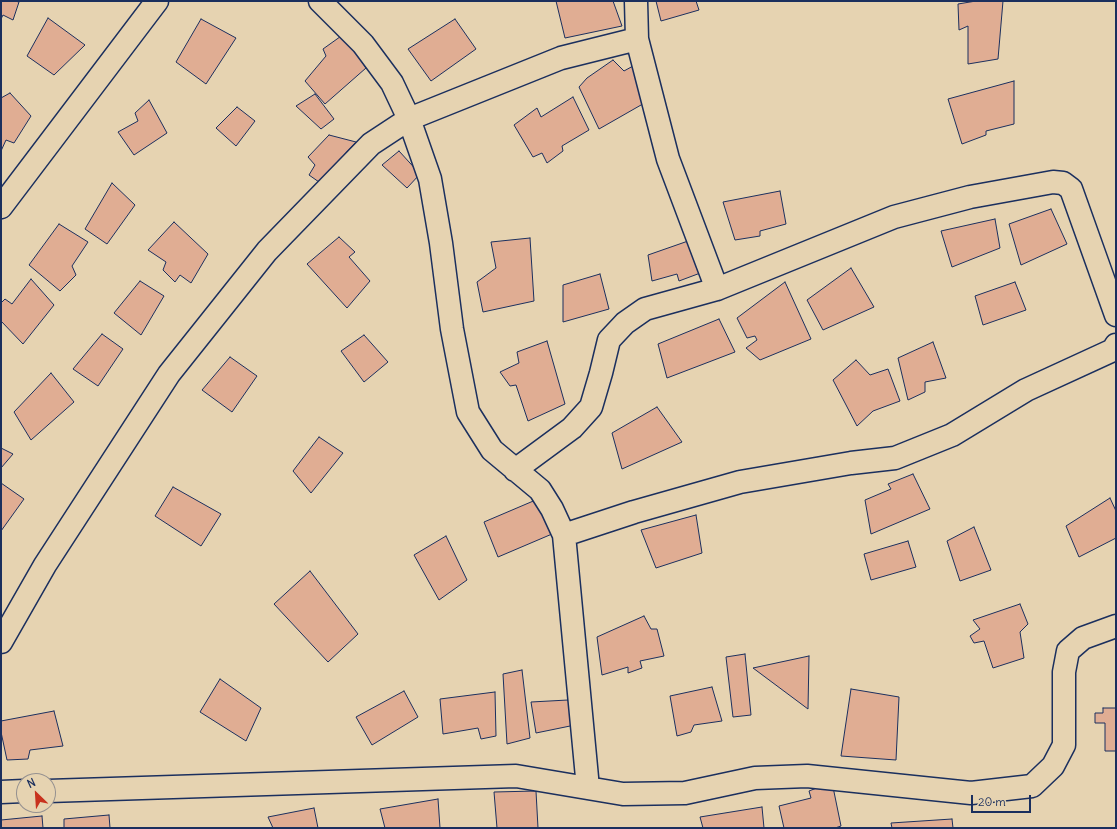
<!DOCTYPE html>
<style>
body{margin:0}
#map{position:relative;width:1117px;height:829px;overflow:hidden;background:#e6d3b1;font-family:Delius,sans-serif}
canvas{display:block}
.frame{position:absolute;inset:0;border:2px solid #1b2f5e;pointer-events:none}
.north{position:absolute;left:16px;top:773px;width:40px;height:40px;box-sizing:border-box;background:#e6d3b1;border:1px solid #959190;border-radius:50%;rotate:335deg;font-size:11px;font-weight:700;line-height:16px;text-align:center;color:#1b2f5e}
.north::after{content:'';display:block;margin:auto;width:14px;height:18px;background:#c8321e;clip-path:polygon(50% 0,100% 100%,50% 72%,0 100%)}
.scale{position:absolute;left:971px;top:795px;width:60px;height:18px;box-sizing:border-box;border:2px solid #1b2f5e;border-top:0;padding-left:5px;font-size:12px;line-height:14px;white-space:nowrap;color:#1b2f5e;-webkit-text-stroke:3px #e6d3b1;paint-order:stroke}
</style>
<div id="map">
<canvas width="1117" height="829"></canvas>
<div class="frame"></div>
<div class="north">N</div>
<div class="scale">20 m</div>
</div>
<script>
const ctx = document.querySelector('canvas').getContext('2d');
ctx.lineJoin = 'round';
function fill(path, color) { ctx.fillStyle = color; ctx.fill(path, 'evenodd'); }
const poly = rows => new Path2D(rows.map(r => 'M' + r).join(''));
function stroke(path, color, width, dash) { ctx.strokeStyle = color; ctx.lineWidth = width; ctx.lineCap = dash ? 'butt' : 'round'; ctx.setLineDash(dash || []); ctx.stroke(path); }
const building = poly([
 [1,1,15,1,19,2,13,20,3,15,1,19,1,1],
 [556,1,613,1,622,26,565,38,556,1],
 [656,1,696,1,699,10,661,21,656,1],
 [976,1,1003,1,998,59,968,64,968,26,959,30,958,4,976,1],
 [48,18,85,45,54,75,27,56,48,18],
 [201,19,236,38,206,84,176,62,201,19],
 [455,19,476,49,431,81,408,49,455,19],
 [344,34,366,68,325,104,305,81,326,56,323,49,344,34],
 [613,60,624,71,633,66,648,101,599,129,579,87,587,78,613,60],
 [1014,81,1014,124,986,131,986,135,962,144,948,99,1014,81],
 [10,93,31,116,14,143,6,140,1,151,1,98,10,93],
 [315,94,334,119,321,129,296,106,315,94],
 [573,97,589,130,562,146,563,151,547,163,542,153,533,157,514,125,537,108,541,117,573,97],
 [149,100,167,133,134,155,118,132,138,121,135,113,149,100],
 [237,107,255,121,236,146,216,128,237,107],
 [329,135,356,142,319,182,309,175,315,165,308,157,329,135],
 [399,151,420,174,407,188,382,165,399,151],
 [112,183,135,205,107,244,85,229,112,183],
 [780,191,786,224,760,231,760,236,735,240,723,202,780,191],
 [1051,209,1067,244,1021,265,1009,224,1051,209],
 [995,219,1000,248,952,267,941,231,995,219],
 [174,222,208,254,191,283,180,275,175,282,163,270,166,262,148,250,174,222],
 [59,224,88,242,72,266,76,275,60,291,29,265,59,224],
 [339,237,355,252,349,257,370,281,347,308,307,264,339,237],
 [530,238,534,301,483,312,477,282,496,268,491,242,530,238],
 [691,240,703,272,679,281,677,274,652,281,648,255,691,240],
 [851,268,874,307,823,330,807,300,851,268],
 [600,274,609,309,563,322,563,285,600,274],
 [31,279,54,305,23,344,1,321,1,303,5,299,12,304,31,279],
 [140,281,164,296,141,335,114,313,140,281],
 [785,282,811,339,760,360,746,348,757,340,755,336,747,338,737,318,785,282],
 [1015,282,1026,310,983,325,975,296,1015,282],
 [719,319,735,352,667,378,658,344,719,319],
 [102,334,123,349,98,386,73,369,102,334],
 [364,335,388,362,364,382,341,351,364,335],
 [547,341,565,404,528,421,516,385,510,386,500,372,519,363,517,352,547,341],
 [933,342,946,378,925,382,925,392,908,400,898,358,933,342],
 [230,357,257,376,232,412,202,390,230,357],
 [856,360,870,375,888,369,900,401,873,411,857,426,833,380,856,360],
 [51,373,74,402,31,440,14,412,51,373],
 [657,407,682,442,622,469,612,433,657,407],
 [319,437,343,453,311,493,293,471,319,437],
 [1,448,13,454,1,468,1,448],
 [913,474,930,509,871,534,865,500,891,489,888,484,913,474],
 [1,483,24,499,1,531,1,483],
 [173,487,221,514,201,546,155,516,173,487],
 [1110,498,1116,511,1116,538,1079,557,1066,526,1110,498],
 [538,499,552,534,498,557,484,522,538,499],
 [696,515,702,553,656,568,641,530,696,515],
 [974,527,991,570,960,581,947,541,974,527],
 [446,536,467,580,439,600,414,555,446,536],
 [908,541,916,567,871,580,864,554,908,541],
 [310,571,358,634,328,662,274,604,310,571],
 [1020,604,1028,624,1020,632,1024,658,993,668,984,641,974,643,970,636,980,629,973,620,1020,604],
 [644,616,651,629,657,629,664,656,640,661,642,668,628,673,628,667,602,675,597,637,644,616],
 [745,654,751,715,733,717,726,657,745,654],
 [809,656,808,709,753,668,809,656],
 [522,670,530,738,507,744,503,674,522,670],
 [220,679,261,708,246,741,200,712,220,679],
 [712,687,722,721,694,725,691,732,677,736,670,696,712,687],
 [851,689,899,697,896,760,841,756,851,689],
 [404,691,418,717,372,745,356,717,404,691],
 [495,692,496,736,481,739,478,728,443,734,440,699,495,692],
 [568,700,575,725,536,733,531,702,568,700],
 [1103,708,1116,708,1116,751,1105,751,1105,723,1095,723,1095,713,1103,713,1103,708],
 [54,711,63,746,30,750,28,759,7,760,1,732,1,721,54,711],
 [832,782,841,826,835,828,784,828,779,806,811,798,809,791,832,782],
 [536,791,538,828,497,828,494,792,536,791],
 [438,799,440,828,385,828,380,809,438,799],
 [762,807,764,828,703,828,700,817,762,807],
 [314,808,318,828,273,828,268,817,314,808],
 [109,815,110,828,64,828,64,819,109,815],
 [42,816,43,828,1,828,1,820,42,816],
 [952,819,953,828,892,828,891,823,952,819]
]);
fill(building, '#e0ad93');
stroke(building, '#1b2f5e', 1);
const minor = poly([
 [320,1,363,44,392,83,409,119,430,179,441,243,452,329,468,412,492,450,540,490,552,509,564,535,588,788],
 [636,1,637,39,668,159,717,289],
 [1,207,157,1],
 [515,470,572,428,591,407,601,373,609,340,625,323,645,309,717,289,894,217,970,197,1053,182,1063,183,1071,189,1116,315],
 [564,535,634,512,740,482,851,463,895,458,952,435,1026,390,1113,350,1116,345],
 [1,642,45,565,169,374,267,251,371,144,409,119,561,58,637,39],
 [48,791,516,776,623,794,685,793,755,778,807,776,971,793,1032,786,1053,766,1064,745,1064,672,1068,651,1083,638,1116,626],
 [1,792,24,791]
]);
stroke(minor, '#1b2f5e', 25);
stroke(minor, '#e6d3b1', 22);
</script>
